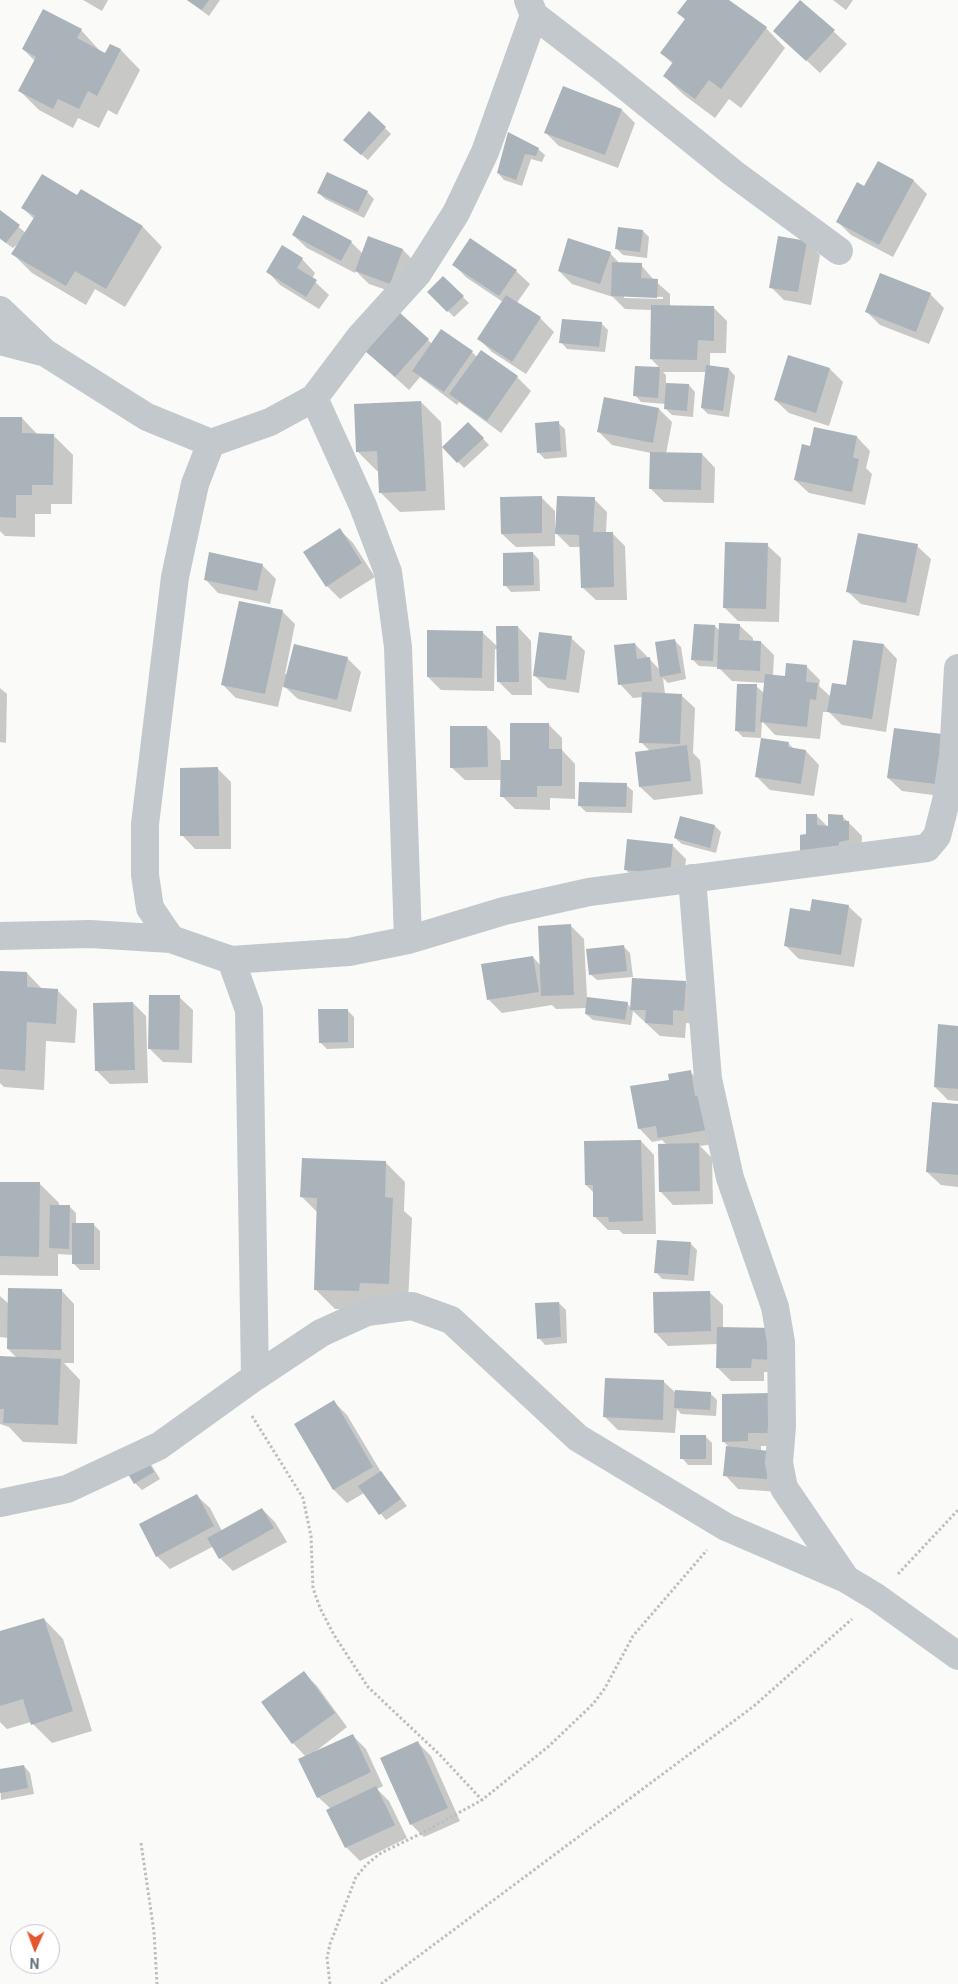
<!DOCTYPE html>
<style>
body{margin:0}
#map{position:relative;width:958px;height:1984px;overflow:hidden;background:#fafaf8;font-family:Roboto,sans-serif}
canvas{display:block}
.north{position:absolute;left:10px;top:1924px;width:50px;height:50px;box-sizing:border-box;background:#fff;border:1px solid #c1c8cd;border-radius:50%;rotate:182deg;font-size:14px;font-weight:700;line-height:20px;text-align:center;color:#657683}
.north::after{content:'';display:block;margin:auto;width:18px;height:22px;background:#e4572e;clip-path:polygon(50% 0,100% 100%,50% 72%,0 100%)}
</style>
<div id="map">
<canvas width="958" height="1984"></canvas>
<div class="north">N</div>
</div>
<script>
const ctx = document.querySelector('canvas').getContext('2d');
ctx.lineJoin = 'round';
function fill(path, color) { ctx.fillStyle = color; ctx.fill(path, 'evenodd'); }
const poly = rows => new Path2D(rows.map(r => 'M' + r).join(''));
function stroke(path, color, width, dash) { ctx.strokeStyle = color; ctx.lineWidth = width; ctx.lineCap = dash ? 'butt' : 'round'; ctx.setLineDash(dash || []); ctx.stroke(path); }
fill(poly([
 [83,0,108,0,102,11],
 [187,0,220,0,209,16],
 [689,0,727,0,766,28,785,48,741,108,729,99,715,118,684,95,664,76,673,64,661,53,686,20,679,13],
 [833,0,853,0,846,10],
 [801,1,847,44,820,73,775,31],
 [81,30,100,51,106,54,110,45,121,50,140,70,117,115,108,110,99,128,78,118,73,128,39,110,20,91,35,61,23,49],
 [563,87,622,110,635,123,618,168,559,146,546,133],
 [385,128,391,134,368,160,351,146],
 [509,134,538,149,545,155,542,162,531,159,522,186,504,180,498,173],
 [914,181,927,194,893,257,851,235,838,222,865,188],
 [82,191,143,227,162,247,125,307,95,289,86,305,32,273,13,254,21,241,13,248,0,239,0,212,26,233,34,219,23,208,78,197],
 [367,192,374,199,364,218,325,199,319,193],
 [643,231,649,237,647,258,623,255,617,249],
 [293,235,351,242,362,253,403,250,416,263,404,296,369,284,356,271,355,273,307,248],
 [806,242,820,255,811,305,784,300,771,287],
 [610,253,620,264,641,265,654,280,670,294,670,307,714,308,727,321,726,353,710,353,710,367,729,369,735,376,729,417,708,414,702,408,707,372,663,372,666,375,666,384,689,385,695,392,693,417,672,415,666,409,666,404,641,402,635,395,637,367,661,369,651,359,652,310,625,309,613,297,572,284,559,271],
 [624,296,663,297,663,299,624,298],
 [302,259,315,273,312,279,329,295,319,309,280,285,267,271],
 [454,265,516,271,530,284,516,304,540,318,554,332,526,374,492,352,479,339,503,302,467,278],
 [443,278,469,303,454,317,429,292],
 [930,294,944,308,929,344,880,325,867,312],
 [601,323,608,330,605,352,567,349,561,342],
 [428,340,432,344,472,352,477,357,481,352,517,377,531,391,501,433,459,402,457,405,420,377,409,390,366,351],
 [789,356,830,369,843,382,829,426,789,413,775,400],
 [605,399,659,409,672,422,666,454,702,454,715,468,714,503,664,502,650,488,651,453,612,445,599,432],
 [421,402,441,422,445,510,400,512,381,493,379,471,377,471,357,451],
 [0,418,22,418,38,435,53,435,73,455,72,504,51,504,51,514,35,514,35,537,5,536,0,531],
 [468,423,489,445,464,468,443,447],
 [558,423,565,429,567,457,545,459,538,452],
 [857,437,870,451,866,468,872,474,865,505,809,493,795,480,811,448],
 [541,497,555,511,555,528,594,499,607,512,606,533,612,533,625,546,627,600,596,600,582,587,581,547,570,547,555,532,555,546,516,547,502,534],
 [340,530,353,543,375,577,340,599,327,586],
 [767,545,781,558,779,622,738,621,725,608],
 [917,546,931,559,919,616,861,604,847,591],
 [533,553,539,560,540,591,511,592,505,585],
 [262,565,276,579,270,604,218,593,205,579],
 [282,611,295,624,285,674,347,658,361,672,351,712,298,699,283,685,278,707,236,698,223,685],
 [739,625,753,638,753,642,761,642,774,655,773,676,786,678,807,667,820,680,819,686,831,697,848,687,884,645,897,659,886,732,842,725,829,712,823,712,820,739,775,735,762,721,761,738,743,737,736,730,756,686,765,694,766,683,732,681,718,667,699,666,692,659,715,626,720,631],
 [518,627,531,641,532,695,512,695,499,682,498,649,495,649,494,691,441,690,428,677,482,632,498,647],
 [571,638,585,651,579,693,548,688,534,675],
 [674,640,681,647,686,679,668,683,663,678,665,694,681,695,695,708,693,753,700,760,703,794,654,800,640,787,636,753,650,751,641,742,643,697,633,698,620,684,635,644,660,670],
 [0,688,7,694,6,743,0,742],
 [548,724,562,738,562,750,575,764,575,799,550,798,550,810,515,809,502,796,502,780,465,780,451,767,487,727,500,741,501,761,511,761],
 [941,735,948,797,902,791,888,778],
 [788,743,795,750,806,751,819,765,814,796,770,790,756,776],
 [218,769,231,782,231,849,195,849,182,835],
 [626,785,633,791,632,813,586,812,579,805],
 [816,815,829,828,842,816,862,836,861,852,807,836],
 [715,826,721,832,716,853,682,844,675,838],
 [672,845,686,859,683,887,638,882,625,869],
 [848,906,862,919,854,967,799,959,785,945,811,913],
 [571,926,584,939,587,998,627,1003,631,1008,685,982,699,996,697,1024,686,1023,685,1038,660,1036,633,1011,631,1025,593,1020,586,1014,587,1008,556,1009,552,1005,502,1013,489,1000,533,957,541,966],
 [624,947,630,953,633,977,597,980,590,974],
 [0,972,27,973,43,990,57,990,77,1010,75,1043,46,1041,44,1090,4,1087,0,1083],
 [179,997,193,1010,192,1063,163,1062,150,1049],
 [133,1003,146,1016,148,1083,110,1084,97,1071],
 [347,1010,354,1017,354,1048,327,1049,320,1042],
 [958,1027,958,1101,948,1100,935,1087],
 [690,1072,704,1085,721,1143,700,1146,712,1158,713,1204,673,1205,660,1191,667,1145,662,1140,652,1142,639,1128,670,1081],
 [958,1106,958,1187,941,1185,927,1172],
 [641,1141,654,1155,656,1234,623,1234,619,1230,608,1230,595,1217,594,1193,586,1185],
 [385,1162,405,1182,404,1211,412,1218,408,1303,378,1310,335,1309,315,1289,318,1213,302,1197],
 [0,1183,39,1183,59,1203,59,1206,69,1206,76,1213,76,1224,94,1225,100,1231,100,1270,80,1270,73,1263,73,1255,58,1254,58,1276,0,1275],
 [690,1243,697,1250,694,1281,662,1279,656,1272],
 [61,1290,74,1304,74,1363,64,1363,80,1380,77,1444,23,1442,9,1427,0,1424,0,1357,17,1358,8,1349,8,1338,0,1337,0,1296,9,1304],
 [709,1292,723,1305,723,1328,787,1372,764,1372,764,1381,731,1381,717,1367,718,1344,668,1346,655,1332],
 [559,1303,566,1310,567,1343,545,1345,539,1338],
 [664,1382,676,1393,710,1393,717,1400,716,1416,681,1414,677,1409,675,1433,618,1430,605,1417],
 [768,1394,782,1446,761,1446,761,1451,779,1492,738,1489,725,1475,730,1448,723,1441],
 [334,1402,347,1415,381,1472,407,1506,386,1520,364,1493,347,1503,334,1490,295,1424],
 [705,1436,712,1443,712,1465,688,1465,682,1458],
 [147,1458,160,1479,142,1490,135,1483],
 [196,1495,210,1508,222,1531,262,1509,275,1522,287,1542,233,1571,220,1558,214,1546,170,1569,157,1556],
 [44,1619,63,1639,92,1731,52,1743,31,1722,7,1729,0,1722,0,1633],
 [304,1673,317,1686,347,1727,311,1755,352,1735,366,1749,383,1786,377,1789,389,1801,407,1838,360,1861,346,1847,331,1809,318,1797,306,1757,293,1743],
 [418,1743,431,1756,460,1821,424,1837,411,1824],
 [24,1766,30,1773,34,1794,1,1800,0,1770]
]), '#0003');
fill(poly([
 [187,0,209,0,202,10],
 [687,0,729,0,767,27,721,89,709,80,695,99,663,76,673,62,660,53,685,19,677,13],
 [800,0,835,30,806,61,773,31],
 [43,9,82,29,77,38,105,53,110,44,121,49,97,96,88,91,79,109,58,99,53,109,18,91,36,57,22,49],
 [563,86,622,109,605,155,544,133],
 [369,111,386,127,361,155,343,140],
 [508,132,539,148,536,156,525,154,516,180,497,173],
 [878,161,914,180,879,245,836,222,857,182,864,186],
 [327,172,368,191,358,212,317,193],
 [42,174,77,195,81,189,143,226,106,289,75,271,66,286,11,254,35,216,21,208],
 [0,210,20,225,6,243,0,238],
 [303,215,352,241,341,261,292,235],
 [618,227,643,230,640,252,615,249],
 [368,236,403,249,390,284,355,271],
 [778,236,807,241,798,292,769,288],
 [470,238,517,270,499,296,452,265],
 [568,238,611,252,600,284,558,271],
 [282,245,303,258,297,268,317,280,306,297,266,272],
 [612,262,642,263,641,278,658,279,657,298,611,296],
 [880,273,931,293,916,332,865,312],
 [443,276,464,296,447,312,427,292],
 [506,295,541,317,512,362,477,339],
 [651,305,714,306,714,341,698,340,697,360,650,359],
 [399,312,429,339,395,377,365,351],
 [562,319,602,322,599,347,559,343],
 [441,329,473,351,444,392,412,371],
 [481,350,518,376,487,421,449,394],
 [788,355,830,368,816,413,774,400],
 [706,365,729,368,723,411,701,408],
 [635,366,660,367,658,398,633,396],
 [666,383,689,384,687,411,664,409],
 [604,397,659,408,653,443,597,432],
 [421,401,426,491,379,493,377,451,356,452,354,404],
 [0,417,22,417,22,433,54,434,53,485,32,485,32,495,16,495,16,518,0,517],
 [559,421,561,451,537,453,535,423],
 [468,422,484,438,457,463,442,447],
 [814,427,857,436,853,458,859,459,852,492,794,480,802,444,810,446],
 [650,452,702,453,701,490,649,489],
 [542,496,542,533,501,534,500,497],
 [557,496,595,497,593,532,613,532,614,587,581,588,579,535,555,534],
 [340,528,362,563,326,587,303,552],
 [858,533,918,544,906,603,846,592],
 [725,542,768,543,766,609,723,608],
 [209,552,263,564,257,591,204,580],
 [533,552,534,585,503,586,503,553],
 [239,601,283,610,265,694,221,685],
 [719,623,740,624,739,640,761,641,760,671,717,669],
 [694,624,715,625,713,661,691,660],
 [496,626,518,626,519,682,497,682],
 [427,630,483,631,482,678,427,677],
 [539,632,572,636,566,680,533,676],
 [675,639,681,673,660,677,655,642],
 [853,640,884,644,872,719,827,712,832,683,846,685],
 [635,643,637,659,650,657,652,681,618,685,614,645],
 [294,644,348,657,337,700,283,687],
 [786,663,807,665,806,682,818,683,816,700,810,699,807,727,760,722,765,674,785,676],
 [737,684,757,684,755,732,735,731],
 [642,692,682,694,680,744,639,743],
 [510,723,549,723,549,749,562,749,562,786,537,786,537,797,500,797,501,760,510,760],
 [450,726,487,726,488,767,450,768],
 [894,728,942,734,935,784,887,778],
 [761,738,789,742,788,747,806,750,801,784,755,777],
 [687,745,691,781,639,787,635,752],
 [218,767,219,836,180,836,180,768],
 [579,782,627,783,626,807,578,806],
 [806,814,817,814,817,825,828,826,828,814,843,815,843,821,849,821,849,840,839,842,839,848,800,851,800,835,806,834],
 [680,816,715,825,710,848,674,838],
 [627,839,673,844,670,874,624,870],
 [812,899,849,905,841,955,784,946,790,908,810,911],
 [571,924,574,995,541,996,538,926],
 [624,945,627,971,589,975,586,949],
 [533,956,539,992,487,1000,481,964],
 [0,971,27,972,27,987,58,989,56,1024,27,1022,25,1071,0,1069],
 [632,978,686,981,684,1011,673,1010,673,1025,645,1023,646,1010,630,1010],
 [149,995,180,995,179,1050,148,1049],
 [587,997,628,1002,625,1020,585,1014],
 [133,1002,135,1070,95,1071,93,1003],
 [318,1009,348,1009,348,1042,319,1043],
 [938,1024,958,1026,958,1089,934,1087],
 [691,1070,695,1096,703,1095,708,1130,658,1138,656,1126,638,1129,630,1086,669,1080,668,1074],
 [932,1102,958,1104,958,1175,926,1172],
 [641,1140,643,1221,609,1222,608,1217,593,1217,593,1185,585,1185,584,1141],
 [699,1143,700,1191,659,1192,658,1144],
 [302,1158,386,1161,385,1197,393,1198,389,1284,360,1283,359,1291,314,1290,317,1198,300,1197],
 [0,1182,40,1182,39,1257,0,1256],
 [50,1205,70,1205,69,1249,49,1248],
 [72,1223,94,1223,94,1264,72,1264],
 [657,1240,691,1242,688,1275,654,1273],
 [8,1288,62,1289,61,1350,7,1349],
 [710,1291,711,1331,654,1333,653,1292],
 [559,1302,561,1337,537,1339,535,1303],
 [717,1327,775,1328,774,1360,752,1359,751,1368,716,1368],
 [0,1356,61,1359,58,1425,3,1423,4,1409,0,1409],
 [605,1378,664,1380,663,1420,603,1417],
 [675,1390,711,1392,710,1410,674,1408],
 [769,1393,769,1433,748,1433,748,1441,722,1442,722,1394],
 [334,1400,373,1467,333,1490,294,1424],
 [680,1435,706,1435,706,1459,680,1459],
 [726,1446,769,1451,767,1479,723,1476],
 [141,1450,154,1472,134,1484,121,1462],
 [381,1471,401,1499,379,1515,358,1486],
 [197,1494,214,1526,156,1557,139,1524],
 [262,1508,274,1528,219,1559,207,1538],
 [44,1618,73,1711,31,1725,23,1699,0,1706,0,1631],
 [304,1671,335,1713,292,1744,261,1702],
 [353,1734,371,1772,317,1798,298,1759],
 [418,1741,448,1808,410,1825,380,1758],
 [24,1765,28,1788,0,1793,0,1769],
 [376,1786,395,1825,345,1848,326,1810]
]), '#aab3b9');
stroke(poly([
 [252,1416,303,1498,311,1536,313,1588,320,1608,334,1635,368,1687,440,1755,482,1800],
 [898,1574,958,1510],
 [141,1843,154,1932,157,1984],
 [330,1984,327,1958,330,1944,356,1877,367,1864,381,1853,420,1834,482,1800,549,1746,593,1704,605,1688,633,1636,707,1550],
 [381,1984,754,1706,852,1619]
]), '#bbbfc2', 3, [2.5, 2.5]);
stroke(poly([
 [534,15,608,72,733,173,839,251],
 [0,310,44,352,147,417,211,443],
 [0,341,42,352],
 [314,398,363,506,388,572,398,647,408,940],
 [692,878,708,1079,730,1178,775,1307,781,1342,782,1426,779,1463,784,1488,846,1579],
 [0,936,90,934,171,939,231,960,249,1010,255,1377],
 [171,939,150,908,145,875,145,824,175,577,195,484,211,443,270,422,314,398,360,337,418,273,456,213,485,152,534,15,528,0],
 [231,960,349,952,408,940,504,911,589,892,927,848,937,836,946,801,953,757,958,668],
 [0,1503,67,1489,159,1446,255,1377,321,1333,367,1312,412,1306,451,1320,578,1438,726,1527,846,1579,876,1597,958,1656]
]), '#c3c8cc', 28);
</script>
